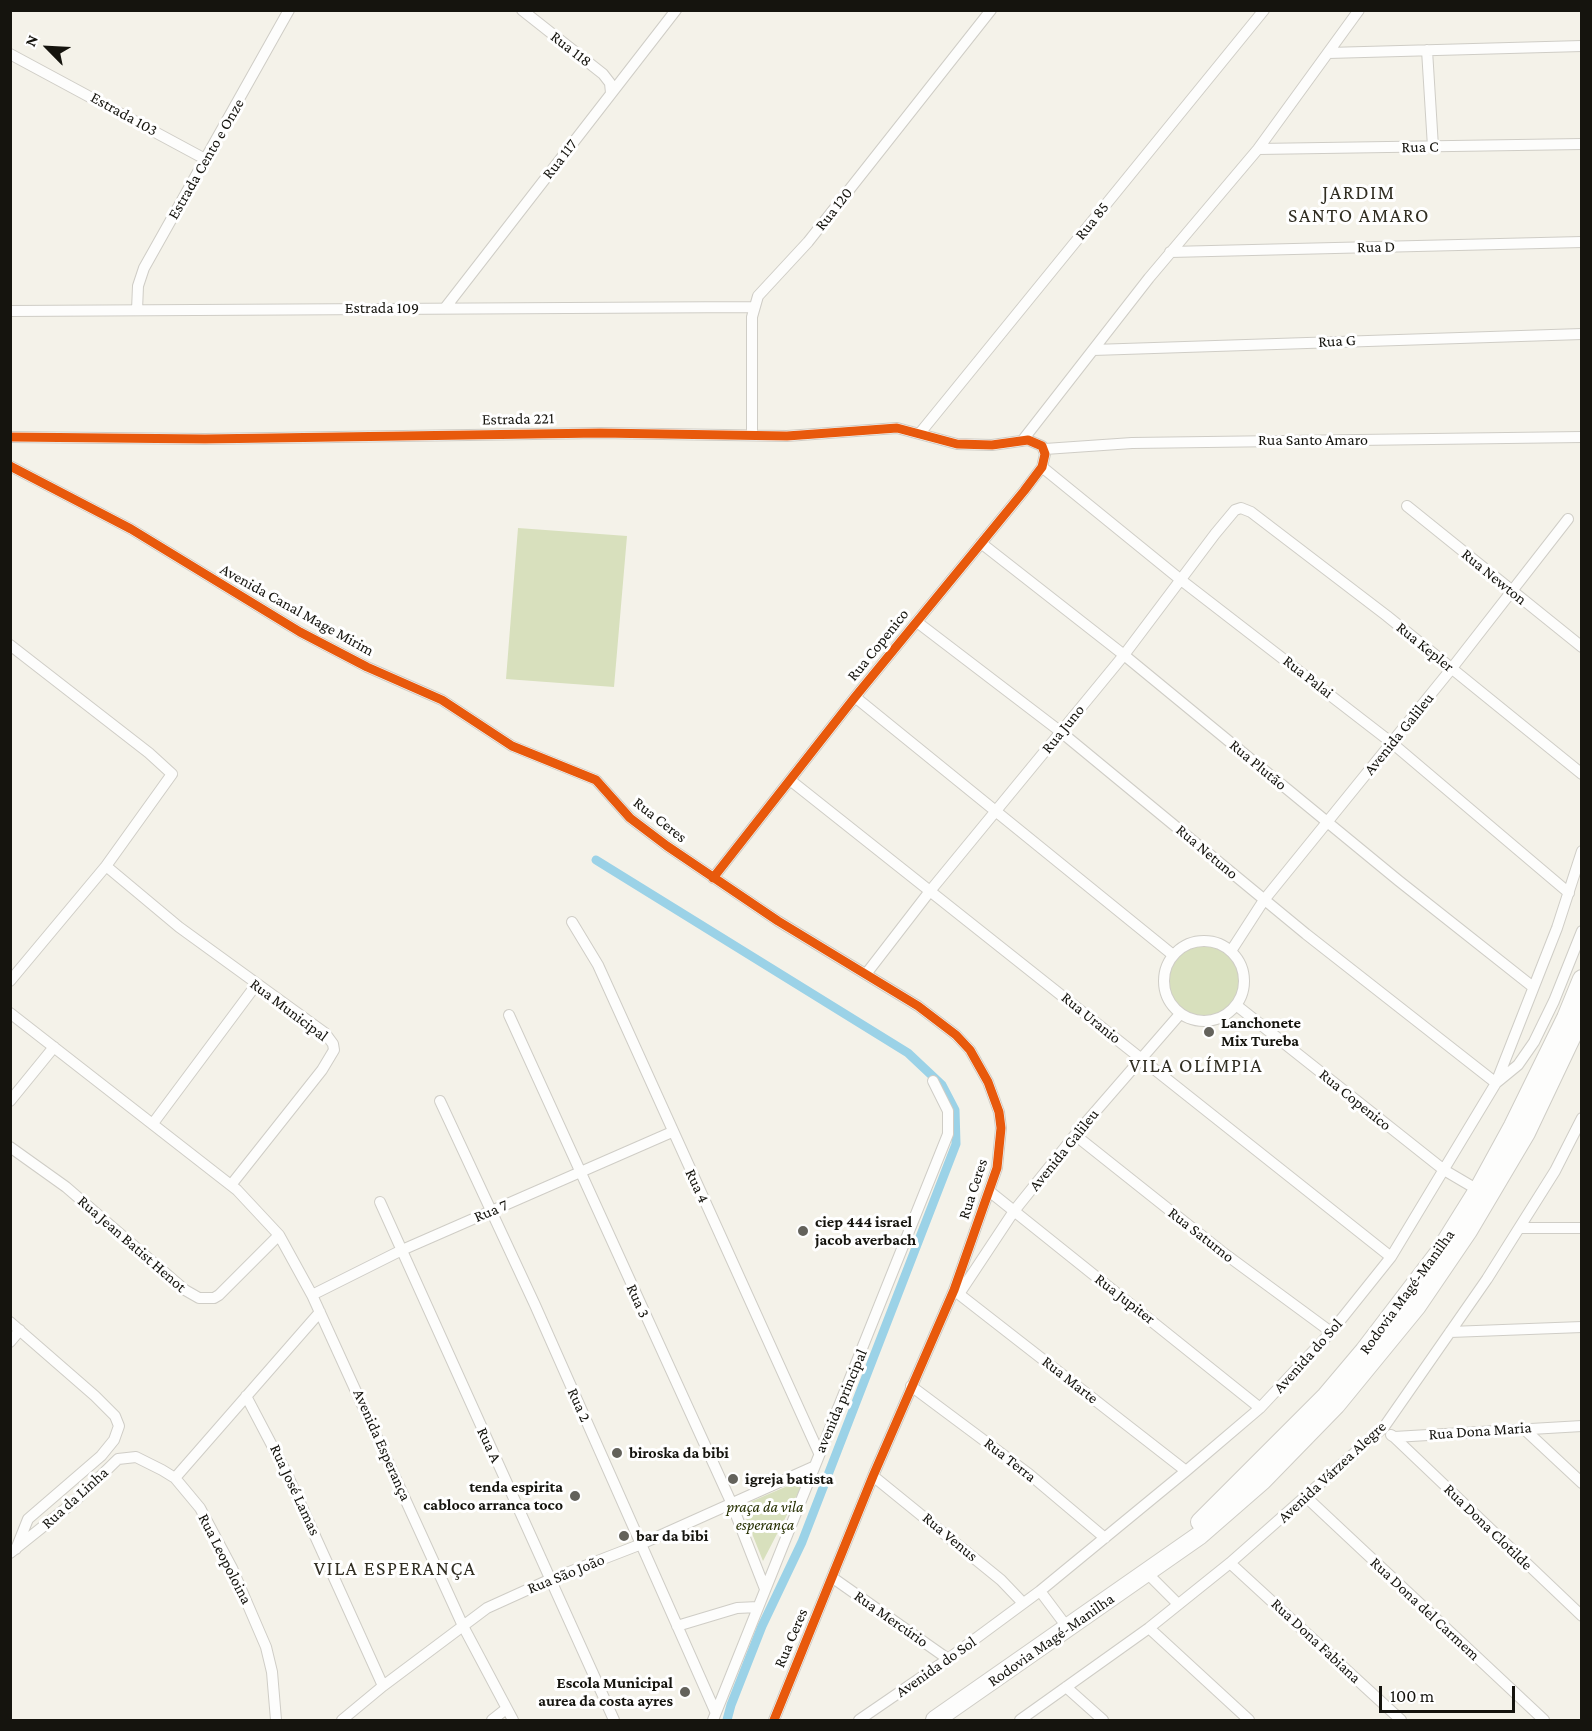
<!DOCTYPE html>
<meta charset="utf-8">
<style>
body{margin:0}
#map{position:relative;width:1592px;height:1731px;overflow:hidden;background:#f4f2e9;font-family:"Crimson Pro",serif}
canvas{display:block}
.frame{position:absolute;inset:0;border:12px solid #15140e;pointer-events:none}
.north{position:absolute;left:18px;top:18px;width:60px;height:60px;-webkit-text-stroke:4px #fff;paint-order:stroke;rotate:294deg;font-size:16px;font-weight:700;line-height:24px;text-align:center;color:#15140e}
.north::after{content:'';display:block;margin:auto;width:21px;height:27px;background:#15140e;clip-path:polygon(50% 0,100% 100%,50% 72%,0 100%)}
.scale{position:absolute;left:1379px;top:1686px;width:136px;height:27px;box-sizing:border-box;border:3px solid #15140e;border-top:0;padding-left:8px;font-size:18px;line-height:21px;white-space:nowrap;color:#15140e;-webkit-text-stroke:4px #fff;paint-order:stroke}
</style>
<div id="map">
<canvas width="1592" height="1731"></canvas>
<div class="frame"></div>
<div class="north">N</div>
<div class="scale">100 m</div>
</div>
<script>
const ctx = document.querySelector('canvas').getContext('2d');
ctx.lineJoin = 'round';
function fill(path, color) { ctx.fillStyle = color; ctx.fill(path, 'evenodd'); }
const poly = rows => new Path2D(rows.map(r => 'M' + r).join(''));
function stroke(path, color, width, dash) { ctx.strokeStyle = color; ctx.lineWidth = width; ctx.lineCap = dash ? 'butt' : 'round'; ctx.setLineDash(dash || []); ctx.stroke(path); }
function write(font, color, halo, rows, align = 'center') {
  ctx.font = font + ' "Crimson Pro",serif'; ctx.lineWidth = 6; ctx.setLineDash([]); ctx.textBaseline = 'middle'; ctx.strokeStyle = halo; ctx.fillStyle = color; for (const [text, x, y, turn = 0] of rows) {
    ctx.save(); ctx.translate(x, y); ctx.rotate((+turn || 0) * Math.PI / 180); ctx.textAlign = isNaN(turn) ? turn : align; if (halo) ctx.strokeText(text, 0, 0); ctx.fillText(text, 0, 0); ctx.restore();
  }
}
fill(poly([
 [518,528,627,536,614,687,506,679],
 '1169 981a35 35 0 1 1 70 0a35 35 0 1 1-70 0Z',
 [806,1478,763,1561,741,1506]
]), '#d8e0bd');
stroke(poly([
 [596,860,908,1053,942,1085,955,1110,956,1144,802,1542,762,1626,731,1705,727,1720]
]), '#9bd2e7', 9);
const street = poly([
 [522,10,603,74,610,83,611,93],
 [1427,50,1433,147],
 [1328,53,1582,46],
 [10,54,205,159],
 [1258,149,1582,144],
 [1170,252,1582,242],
 [445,308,676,10],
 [137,310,138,286,144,268,289,10],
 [10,311,753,307],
 [1093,350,1582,334],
 [752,433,752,317,758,296,808,242,991,10],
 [920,433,1264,10],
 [10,437,205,439,600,433,787,436,897,428,957,444,992,445,1028,440,1042,446,1045,454,1042,467,1024,491,855,697,713,878],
 [1022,441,1149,278,1258,149,1359,10],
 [1045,449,1132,443,1582,437],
 [10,466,131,529,300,632,367,667,442,700,512,746,596,780,630,818,667,846,778,921,918,1006,956,1035,970,1050,988,1082,999,1112,1001,1128,997,1168,954,1290,873,1476,774,1720],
 [1042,467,1181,580,1392,743,1569,893],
 [1407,506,1582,647],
 [981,543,1124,655,1399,881,1533,987],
 [917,622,1061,732,1306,934,1496,1083,1518,1065,1534,1042,1554,1001,1582,931],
 [10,645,149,753,172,774,106,866,10,981],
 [855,697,1173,955],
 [790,780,1391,1257],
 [106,866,179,927,325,1033,333,1044,334,1050,322,1070,231,1185],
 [572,922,598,965,819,1453],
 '1164 981a40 40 0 1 1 80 0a40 40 0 1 1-80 0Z',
 [1231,951,1264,900,1452,668,1568,519],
 [866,974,930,891,1124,655,1215,534,1235,510,1241,508,1251,512,1387,616,1582,774],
 [1236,1005,1444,1170,1478,1190],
 [10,1013,237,1190,279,1235,312,1295,463,1626,513,1720],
 [509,1015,731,1502,765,1589],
 [10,1101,54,1047],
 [440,1101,535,1305,715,1711],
 [154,1122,256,985],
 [1075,1135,1221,1251,1331,1332],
 [10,1147,66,1187,185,1290,199,1298,214,1298,219,1295,279,1235],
 [989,1191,1260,1408],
 [380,1202,614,1720],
 [1519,1228,1582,1228],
 [955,1291,1186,1471],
 [959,1294,1014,1211,1075,1135,1180,1014],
 [312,1295,402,1250,672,1132],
 [10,1322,95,1396,115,1416,119,1426,114,1440,101,1456,28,1519,16,1549],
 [1450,1332,1582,1327],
 [10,1342,20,1330],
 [911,1386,1029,1474,1105,1538],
 [246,1396,287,1474,383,1686],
 [1523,1428,1582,1483],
 [1391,1435,1394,1437,1582,1426],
 [1394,1437,1582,1616],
 [873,1476,1001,1580,1023,1603],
 [175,1478,320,1312],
 [1306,1497,1544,1720],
 [10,1553,75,1501,118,1459,136,1457,162,1470,175,1478,200,1508,232,1568,266,1647,272,1672,276,1720],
 [1230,1563,1401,1720],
 [1146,1572,1178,1604],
 [833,1578,948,1659],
 [1040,1591,1067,1627],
 [677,1626,737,1608,758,1607],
 [1149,1628,1249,1720],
 [1066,1687,1103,1720],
 [342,1720,383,1686,487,1608,551,1579,639,1545,813,1467],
 [492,1720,506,1709],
 [713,1720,948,1134,948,1111,933,1081],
 [859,1720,948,1659,1040,1591,1186,1471,1260,1408,1331,1332,1391,1257,1496,1083,1557,928,1582,851],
 [1020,1720,1149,1628,1230,1563,1384,1427,1487,1279,1555,1171,1582,1118]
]);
const highway = poly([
 [1200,1522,1326,1396,1364,1351,1438,1254,1478,1190,1513,1126,1566,1018,1582,979],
 [935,1720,1200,1535,1262,1481,1336,1405,1417,1306,1468,1231,1526,1133,1582,1015]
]);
stroke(street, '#cfcdc6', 12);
stroke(highway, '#cfcdc6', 20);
stroke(street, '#fdfdfc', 10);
stroke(highway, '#fdfdfc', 18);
stroke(poly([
 [10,437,205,439,600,433,787,436,897,428,957,444,992,445,1028,440,1042,446,1045,454,1042,467,1024,491,855,697,713,878],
 [10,466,131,529,300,632,367,667,442,700,512,746,596,780,630,818,667,846,778,921,918,1006,956,1035,970,1050,988,1082,999,1112,1001,1128,997,1168,954,1290,873,1476,774,1720]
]), '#e8590c', 9);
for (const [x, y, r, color] of [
 [1209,1032,6,"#63625b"],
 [803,1231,6,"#63625b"],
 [617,1453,6,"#63625b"],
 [733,1479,6,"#63625b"],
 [575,1496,6,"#63625b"],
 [624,1536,6,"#63625b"],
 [685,1692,6,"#63625b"]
]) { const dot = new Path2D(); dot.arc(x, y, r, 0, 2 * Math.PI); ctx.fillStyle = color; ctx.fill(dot); stroke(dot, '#fff', 2); }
write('16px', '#15140e', '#fff', [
 ["Rua 118",571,49,38],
 ["Estrada 103",124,114,29],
 ["Rua C",1420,147,-1],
 ["Estrada Cento e Onze",206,159,-60],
 ["Rua 117",560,159,-52],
 ["Rua 120",834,209,-52],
 ["Rua 85",1092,221,-51],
 ["Rua D",1376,247,-1],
 ["Estrada 109",382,308],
 ["Rua G",1337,341,-3],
 ["Estrada 221",518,419,-1],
 ["Rua Santo Amaro",1313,440],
 ["Rua Newton",1494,577,39],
 ["Avenida Canal Mage Mirim",297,610,29],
 ["Rua Copenico",878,645,-51],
 ["Rua Kepler",1425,647,39],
 ["Rua Palai",1308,677,38],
 ["Rua Juno",1063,729,-51],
 ["Avenida Galileu",1399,734,-51],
 ["Rua Plutão",1258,765,40],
 ["Rua Ceres",660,820,38],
 ["Rua Netuno",1207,852,40],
 ["Rua Municipal",289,1010,37],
 ["Rua Uranio",1091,1018,39],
 ["Rua Copenico",1355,1100,39],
 ["Avenida Galileu",1064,1150,-51],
 ["Rua 4",697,1186,65],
 ["Rua Ceres",973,1189,-72],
 ["Rua 7",491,1211,-23],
 ["Rua Saturno",1201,1235,38],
 ["Rua Jean Batist Henot",132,1244,41],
 ["Rodovia Magé-Manilha",1407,1292,-54],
 ["Rua Jupiter",1125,1299,38],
 ["Rua 3",638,1301,66],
 ["Avenida do Sol",1308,1356,-48],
 ["Rua Marte",1070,1380,38],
 ["avenida principal",841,1401,-67],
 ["Rua 2",579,1405,66],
 ["Rua Dona Maria",1480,1431,-4],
 ["Avenida Esperança",382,1445,66],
 ["Rua A",489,1445,65],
 ["Rua Terra",1010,1460,38],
 ["Avenida Várzea Alegre",1332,1472,-43],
 ["Rua José Lamas",295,1490,65],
 ["Rua da Linha",75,1498,-42],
 ["Rua Dona Clotilde",1488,1527,44],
 ["Rua Venus",950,1537,40],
 ["Rua Leopoloina",225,1559,63],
 ["Rua São João",566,1574,-22],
 ["Rua Dona del Carmem",1425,1609,43],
 ["Rua Mercúrio",891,1619,35],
 ["Rua Ceres",791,1638,-67],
 ["Rodovia Magé-Manilha",1051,1640,-35],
 ["Rua Dona Fabiana",1316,1641,43],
 ["Avenida do Sol",936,1667,-35]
]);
write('bold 16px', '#15140e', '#fff', [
 ["Lanchonete",1221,1023],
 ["Mix Tureba",1221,1041],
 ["ciep 444 israel",815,1222],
 ["jacob averbach",815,1240],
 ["biroska da bibi",629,1453],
 ["igreja batista",745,1479],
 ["tenda espirita",563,1487,"right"],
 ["cabloco arranca toco",563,1505,"right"],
 ["bar da bibi",636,1536],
 ["Escola Municipal",673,1683,"right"],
 ["aurea da costa ayres",673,1701,"right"]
], 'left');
write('italic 16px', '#263000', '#fff', [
 ["praça da vila",765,1507],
 ["esperança",765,1525]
]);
ctx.letterSpacing = '1.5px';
write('20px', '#312e22', '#fff', [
 ["JARDIM",1359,193],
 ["SANTO AMARO",1359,216],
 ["VILA OLÍMPIA",1196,1066],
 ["VILA ESPERANÇA",395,1569]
]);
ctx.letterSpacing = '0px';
</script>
